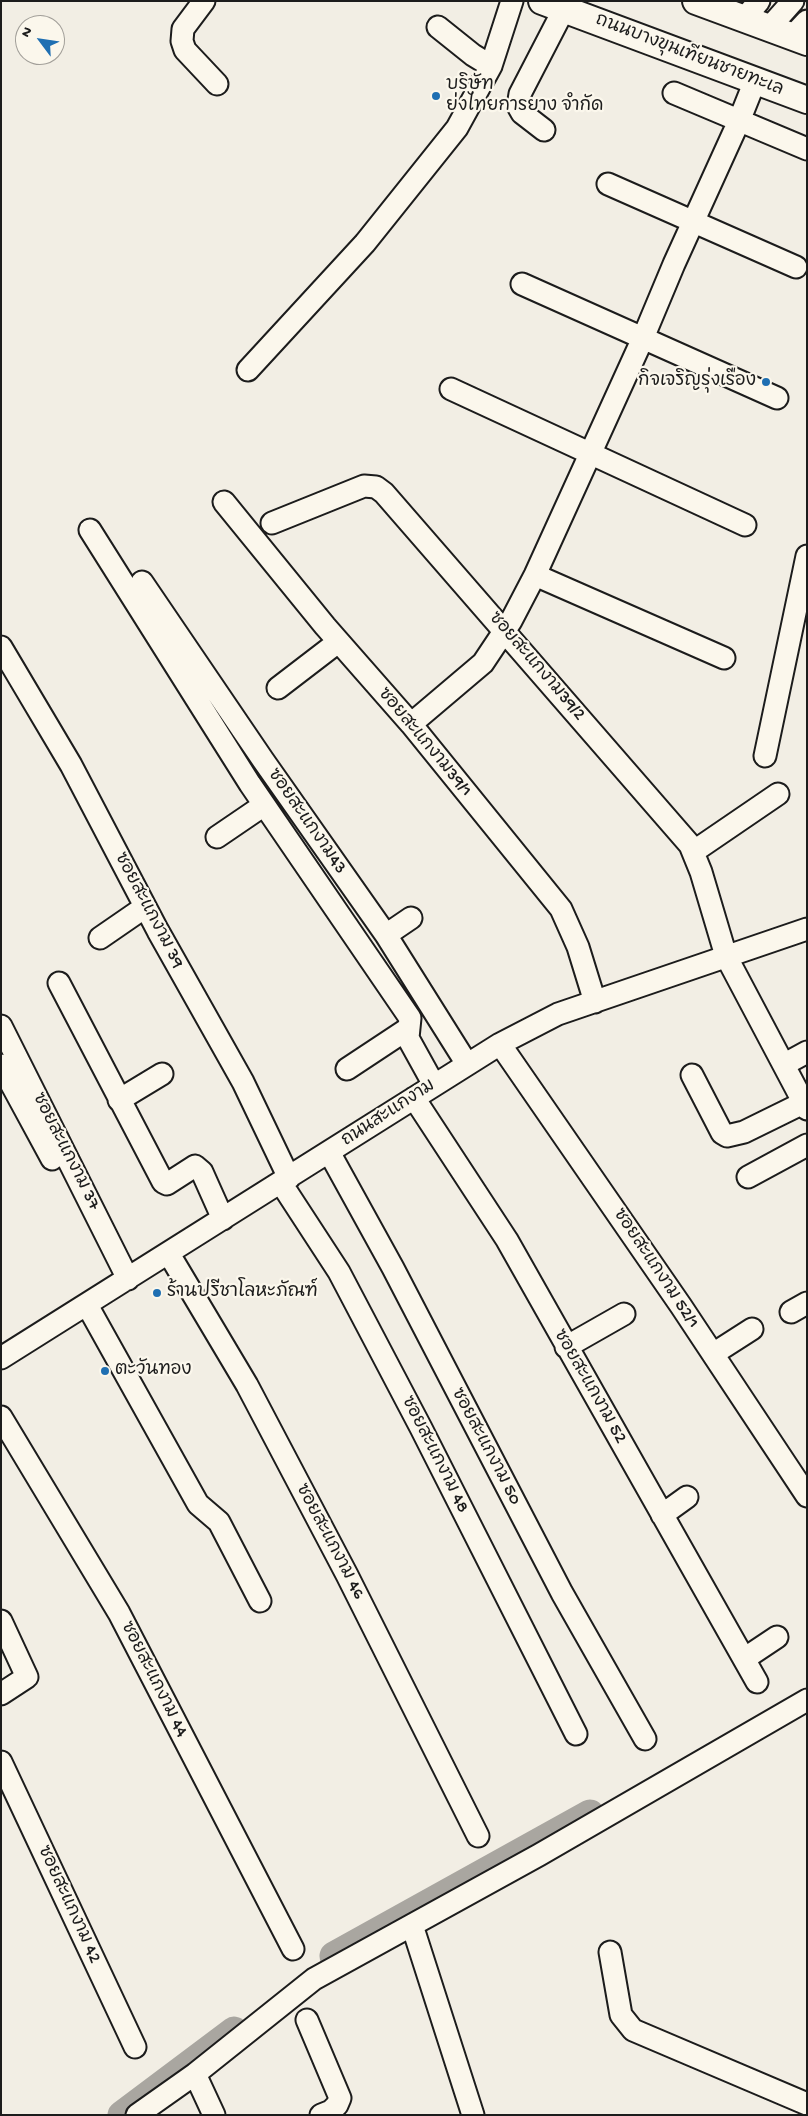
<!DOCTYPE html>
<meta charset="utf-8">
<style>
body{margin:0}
#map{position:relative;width:808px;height:2116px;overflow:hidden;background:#f2eee4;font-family:"Gochi Hand",sans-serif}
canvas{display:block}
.frame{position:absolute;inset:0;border:2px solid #1c1c1c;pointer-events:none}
.north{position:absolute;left:15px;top:15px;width:50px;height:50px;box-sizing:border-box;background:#fbf7ec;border:1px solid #a29f99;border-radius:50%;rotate:301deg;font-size:14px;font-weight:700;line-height:20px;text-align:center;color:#1c1c1c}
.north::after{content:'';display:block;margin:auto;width:18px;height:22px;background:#1f6fb2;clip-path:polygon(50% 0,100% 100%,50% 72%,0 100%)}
</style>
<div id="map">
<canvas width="808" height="2116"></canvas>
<div class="frame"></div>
<div class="north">N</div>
</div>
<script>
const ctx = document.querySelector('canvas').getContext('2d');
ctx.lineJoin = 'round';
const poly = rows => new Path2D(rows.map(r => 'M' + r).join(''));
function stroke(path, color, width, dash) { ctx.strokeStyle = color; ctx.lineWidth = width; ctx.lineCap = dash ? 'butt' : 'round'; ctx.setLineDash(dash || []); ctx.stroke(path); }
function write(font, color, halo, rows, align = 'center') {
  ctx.font = font + ' "Gochi Hand","Playpen Sans Thai",sans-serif'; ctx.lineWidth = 4.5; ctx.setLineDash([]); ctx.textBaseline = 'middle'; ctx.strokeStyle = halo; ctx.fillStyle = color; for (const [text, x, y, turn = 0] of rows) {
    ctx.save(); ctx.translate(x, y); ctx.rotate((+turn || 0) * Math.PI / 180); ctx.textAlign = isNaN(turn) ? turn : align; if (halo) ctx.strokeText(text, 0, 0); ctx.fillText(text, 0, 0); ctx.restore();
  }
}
stroke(poly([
 [334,1956,590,1814],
 [122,2115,234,2031]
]), '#a9a6a0', 29);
const minor = poly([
 [204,1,183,29,182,41,185,50,217,84],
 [744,19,759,1],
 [438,27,473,55,491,66],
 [769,28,793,1],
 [792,37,807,21],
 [674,93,807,149],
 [544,130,522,113,518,106,520,94,564,9],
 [608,184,796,267],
 [522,284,777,398],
 [248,370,365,243,457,128,491,66,512,1],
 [451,389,745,525],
 [224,502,325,626,411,724,561,909,578,947,595,1002],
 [272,523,364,486,376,487,384,493,690,845,701,872,726,956,807,1109],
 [90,530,250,784,410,1018,408,1038,434,1085],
 [535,575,724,658],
 [142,582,263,760,386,935,467,1064],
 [1,647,71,765,158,931,243,1082,289,1178],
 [278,688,338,642],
 [411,724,483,663,511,621,535,575,643,338,674,264,739,121,755,81],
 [765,756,807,556],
 [217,837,264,805],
 [693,852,778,794],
 [386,935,411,918],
 [100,938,145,907],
 [59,983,163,1182,167,1184,195,1166,202,1172,223,1219],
 [1,1026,128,1279],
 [500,1044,681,1306,807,1496],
 [785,1064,807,1052],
 [1,1065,52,1159],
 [347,1069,409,1028],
 [692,1075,722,1133,727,1136,744,1132,803,1103],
 [414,1098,507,1240,757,1682],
 [119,1100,162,1074],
 [329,1152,393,1268,562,1593,645,1739],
 [748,1177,807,1145],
 [281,1183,339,1272,421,1428,576,1734],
 [169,1254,247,1385,347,1575,478,1836],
 [87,1305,198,1504,219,1522,260,1601],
 [791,1312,807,1303],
 [566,1347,624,1314],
 [713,1354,752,1329],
 [1,1358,500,1044,558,1014,807,929],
 [1,1417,119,1613,293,1949],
 [662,1515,687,1497],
 [1,1621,27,1677,1,1694],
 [744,1659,777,1637],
 [1,1762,135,2047],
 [412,1925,539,1855,807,1700],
 [610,1952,621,2015,633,2030,807,2104],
 [307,2020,340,2098,337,2105,331,2111,321,2115],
 [195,2074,214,2115],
 [137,2115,195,2074,314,1979,412,1925,473,2115]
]);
const major = poly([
 [542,1,807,100],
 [696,1,807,42]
]);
stroke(minor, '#1c1c1c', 25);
stroke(major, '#1c1c1c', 30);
stroke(minor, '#fbf7ec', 21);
stroke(major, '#fbf7ec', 26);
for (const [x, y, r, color] of [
 [436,96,5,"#1f6fb2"],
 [766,382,5,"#1f6fb2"],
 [157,1293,5,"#1f6fb2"],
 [105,1371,5,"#1f6fb2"]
]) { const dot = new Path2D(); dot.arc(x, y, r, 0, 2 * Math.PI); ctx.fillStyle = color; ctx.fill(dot); stroke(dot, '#fbf7ec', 2); }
write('18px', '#1c1c1c', '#fbf7ec', [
 ["ถนนบางขุนเทียนชายทะเล",689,56,21],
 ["ซอยสะแกงาม39/2",536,667,49],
 ["ซอยสะแกงาม39/1",424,743,50],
 ["ซอยสะแกงาม43",306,822,55],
 ["ซอยสะแกงาม 39",148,911,62],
 ["ถนนสะแกงาม",389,1114,-33],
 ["ซอยสะแกงาม 37",65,1152,63],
 ["ซอยสะแกงาม 52/1",655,1269,56],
 ["ซอยสะแกงาม 52",589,1387,60],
 ["ซอยสะแกงาม 50",485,1447,62],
 ["ซอยสะแกงาม 48",434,1455,63],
 ["ซอยสะแกงาม 46",329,1542,62],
 ["ซอยสะแกงาม 44",153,1680,63],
 ["ซอยสะแกงาม 42",68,1905,65]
]);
write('18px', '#1c1c1c', '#fbf7ec', [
 ["บริษัท",446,86],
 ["ย่งไทยการยาง จำกัด",446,107],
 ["กิจเจริญรุ่งเรือง",756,382,"right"],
 ["ร้านปรีชาโลหะภัณฑ์",167,1293],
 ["ตะวันทอง",115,1371]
], 'left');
</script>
